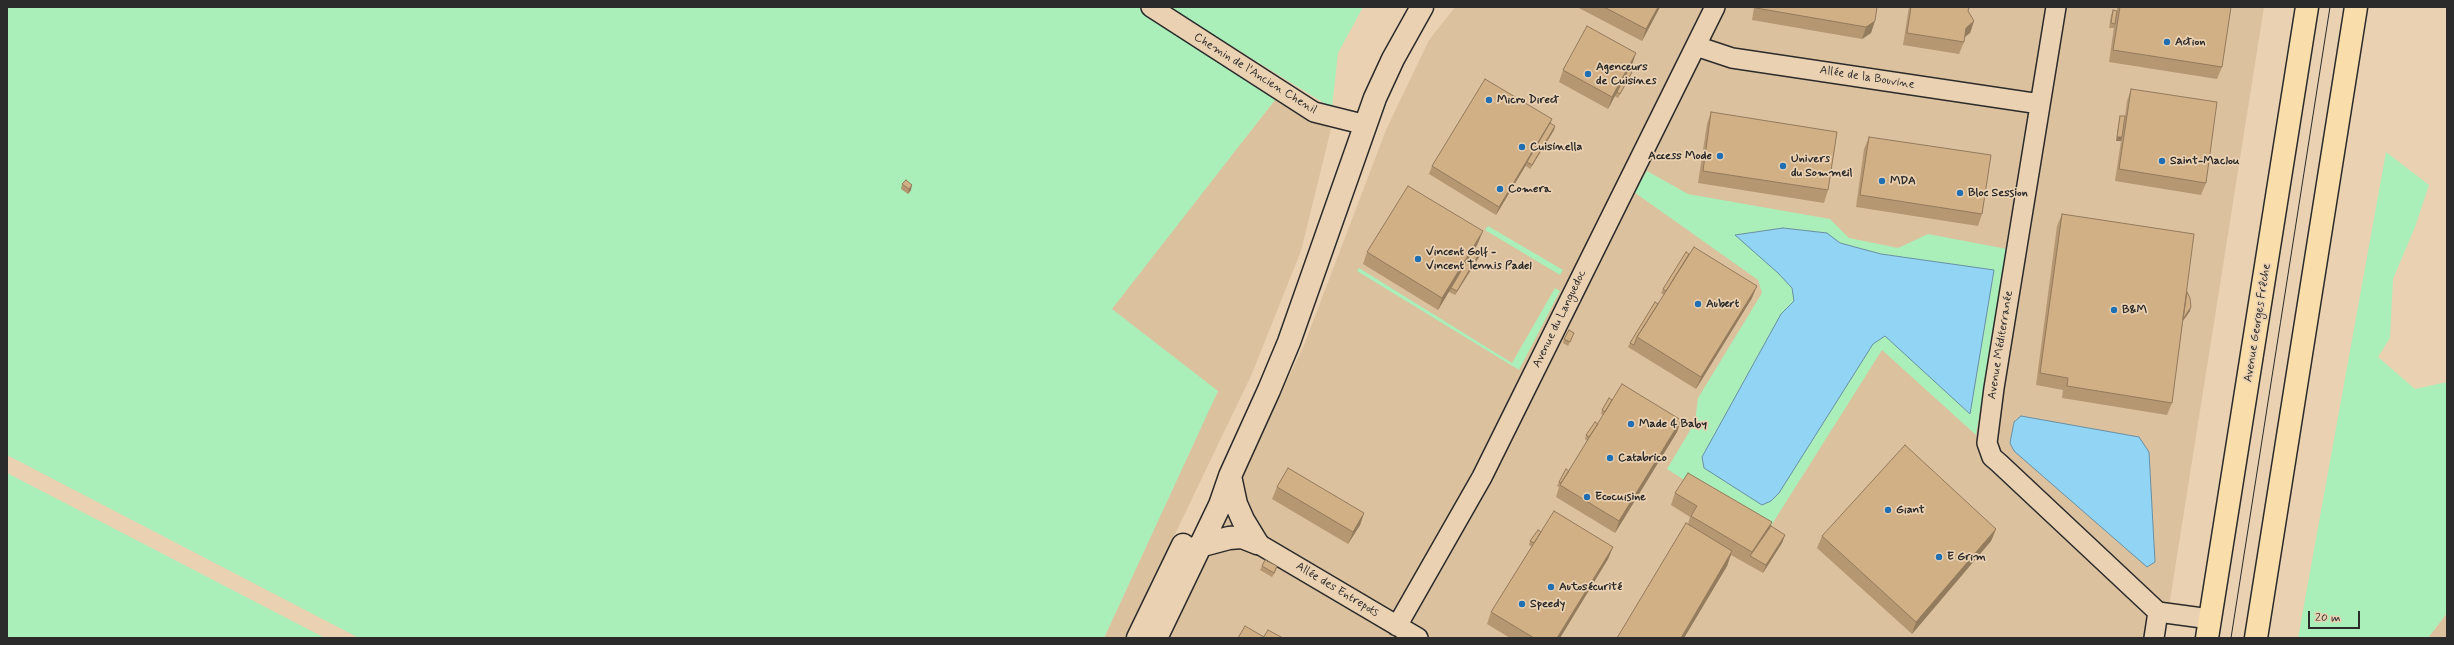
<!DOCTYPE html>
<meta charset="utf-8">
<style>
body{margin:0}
#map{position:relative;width:2454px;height:645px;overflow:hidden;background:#ead1b2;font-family:Mynerve,sans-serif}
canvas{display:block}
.frame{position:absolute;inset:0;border:8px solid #2b2b2b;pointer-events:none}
.scale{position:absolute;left:2308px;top:611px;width:52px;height:18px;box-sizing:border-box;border:2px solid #2b2b2b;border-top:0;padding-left:5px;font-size:12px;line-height:14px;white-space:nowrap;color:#2b2b2b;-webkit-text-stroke:3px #ead1b2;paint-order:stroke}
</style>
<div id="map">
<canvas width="2454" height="645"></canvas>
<div class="frame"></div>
<div class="scale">20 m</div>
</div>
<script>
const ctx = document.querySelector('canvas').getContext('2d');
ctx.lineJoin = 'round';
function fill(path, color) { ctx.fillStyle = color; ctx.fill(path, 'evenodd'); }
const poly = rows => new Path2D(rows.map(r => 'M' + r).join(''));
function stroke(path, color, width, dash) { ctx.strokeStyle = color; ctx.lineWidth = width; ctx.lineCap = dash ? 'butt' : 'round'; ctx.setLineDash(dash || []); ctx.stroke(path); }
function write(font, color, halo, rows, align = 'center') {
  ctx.font = font + ' Mynerve,sans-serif'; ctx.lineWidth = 3.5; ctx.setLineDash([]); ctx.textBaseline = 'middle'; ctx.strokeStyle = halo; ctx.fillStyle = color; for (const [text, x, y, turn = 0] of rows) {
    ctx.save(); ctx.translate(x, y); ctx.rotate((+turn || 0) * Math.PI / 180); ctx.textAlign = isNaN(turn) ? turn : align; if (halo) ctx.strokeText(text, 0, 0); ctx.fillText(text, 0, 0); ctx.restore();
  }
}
fill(poly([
 [1455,7,2264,7,2164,638,1163,638,1304,345,1386,130,1429,40],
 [1278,96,1331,129,1301,251,1251,376,1125,638,1104,638,1217,391,1111,309],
 [2447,613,2447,638,2428,638]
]), '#dcc19f');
fill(poly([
 [7,7,1143,7,1278,96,1112,309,1218,391,1104,638,359,638,7,455],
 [1168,7,1363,7,1338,53,1332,108],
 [2386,152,2429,185,2415,227,2393,279,2390,338,2378,357,2415,389,2447,382,2447,613,2428,638,2298,638],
 [1647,171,1688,194,1830,219,1849,238,1898,248,1928,234,2007,249,1976,435,1882,350,1769,529,1733,511,1667,469,1695,422,1698,398,1762,293,1758,280,1634,192],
 [1488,226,1563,270,1560,275,1485,230],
 [1359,268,1512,363,1555,288,1560,291,1519,370,1357,271],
 [7,473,11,475,325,638,7,638]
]), '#aaeeb9');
const water = poly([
 [1783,228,1827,233,1840,243,1881,254,1994,270,1970,414,1885,336,1873,344,1779,493,1771,501,1762,505,1704,468,1702,457,1781,314,1794,301,1792,288,1778,273,1735,235,1783,228],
 [2021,416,2139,437,2149,452,2155,562,2147,567,2014,451,2010,443,2014,422,2021,416]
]);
fill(water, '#92d4f4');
stroke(water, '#6990a4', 1);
const minor = poly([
 [1151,7,1314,112,1366,125],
 [2056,7,1994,388,1987,443,1992,457,1999,463,2158,612],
 [1696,46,1732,58,2040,104],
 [1257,543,1418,638],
 [2158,612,2210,619],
 [1397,626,1482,477,1715,7],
 [2154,638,2158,612]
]);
const tertiary = poly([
 [1230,476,1236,504,1243,520,1257,543],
 [1199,546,1229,538,1242,537,1257,543],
 [1138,638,1183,545],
 [1156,638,1220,505,1230,476,1269,390,1289,342,1375,98,1393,59,1422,7]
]);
const primary = poly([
 [2207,638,2307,7],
 [2256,638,2356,7]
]);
stroke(minor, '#2b2b2b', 22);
stroke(tertiary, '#2b2b2b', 25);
stroke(primary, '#2b2b2b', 25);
stroke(minor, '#ead1b2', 19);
stroke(tertiary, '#ead1b2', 22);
stroke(primary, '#f9ddab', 22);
stroke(poly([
 [2231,638,2330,7]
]), '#2b2b2b', 1);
fill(poly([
 [1577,7,1660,7,1642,41],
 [1754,7,1877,7,1871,33,1862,39,1752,20],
 [1909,7,1969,7,1968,11,1974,21,1970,33,1964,37,1964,42,1959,54,1903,45],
 [2117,7,2231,7,2222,67,2217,79,2109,62,2114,27,2114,28,2109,28,2111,15,2113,10,2117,11],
 [1632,65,1629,71,1632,72,1630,76,1618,98,1615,96,1615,95,1608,109,1559,82,1563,70],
 [2131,89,2206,183,2201,195,2115,181,2121,141,2116,141,2119,120,2120,116,2125,116,2127,101],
 [1711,112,1828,190,1824,203,1698,183,1707,124],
 [1550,123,1555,126,1554,130,1530,169,1526,166,1526,165,1496,215,1429,174,1432,166],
 [1869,137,1982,214,1978,226,1856,207,1864,149],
 [902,184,911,190,908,194,901,189],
 [2062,214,2187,292,2190,311,2183,321,2172,403,2167,415,2062,398,2063,390,2036,385,2057,226],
 [1478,243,1475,249,1480,252,1479,257,1455,295,1449,292,1450,290,1438,310,1363,264,1367,252],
 [1663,289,1752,298,1696,389,1628,347,1630,343,1658,304,1664,295,1661,293],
 [1574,333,1568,346,1563,343,1564,339],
 [1612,400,1681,420,1677,432,1615,533,1556,497,1559,487,1557,486,1559,482,1569,471,1587,441,1585,439,1586,435,1598,424,1603,415,1601,414,1602,410],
 [1277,487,1364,513,1360,525,1348,544,1272,499],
 [1675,493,1771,526,1785,535,1782,543,1763,573,1731,555,1727,566,1684,638,1617,638,1688,524,1690,517,1671,505],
 [1996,529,1991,541,1912,634,1817,548,1822,536],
 [1541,532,1613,547,1608,559,1560,638,1510,638,1487,624,1491,612,1532,547,1529,545,1530,541],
 [1262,566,1277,566,1276,571,1272,577,1260,570]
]), '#b59772');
fill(poly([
 [1658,7,1660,7,1642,41,1646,29],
 [1875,21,1871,33,1862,39,1866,27],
 [1974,21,1970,33,1961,40,1966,28],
 [1636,53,1632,65,1608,109,1612,97],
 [1552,119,1549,127,1527,162,1526,165,1496,215,1499,207],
 [1555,126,1554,130,1530,169,1532,165],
 [2117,137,2122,137,2121,141,2116,141],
 [912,185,911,190,908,194,909,189],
 [1483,231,1478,243,1438,310,1442,298],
 [1480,252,1479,257,1455,295,1457,291],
 [1757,286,1752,298,1696,389,1701,377],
 [2191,307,2190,311,2179,326,2181,322],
 [1681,420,1677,432,1615,533,1619,521],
 [1364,513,1360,525,1348,544,1353,532],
 [1772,522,1768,534,1750,556,1752,552],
 [1996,529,1991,541,1912,634,1916,622],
 [1785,535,1782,543,1763,573,1766,565],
 [1613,547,1608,559,1560,638,1557,638],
 [1732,551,1727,566,1684,638,1681,638]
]), '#937b5d');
const building = poly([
 [1604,7,1658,7,1646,29,1604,7],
 [1756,7,1877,7,1875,21,1866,27,1756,8,1756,7],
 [1911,7,1969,7,1968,11,1974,21,1966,28,1964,42,1907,33,1911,7],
 [2120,7,2231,7,2222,67,2113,50,2120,7],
 [2113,10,2117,11,2115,24,2111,23,2113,10],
 [1587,26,1636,53,1612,97,1563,70,1587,26],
 [1628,70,1632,72,1620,94,1617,92,1628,70],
 [1485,79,1552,119,1499,207,1432,166,1485,79],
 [2131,89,2217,102,2206,183,2119,169,2131,89],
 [1711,112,1837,132,1828,190,1703,171,1711,112],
 [2120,116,2125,116,2122,137,2117,137,2120,116],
 [1550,123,1555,126,1532,165,1527,162,1550,123],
 [1869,137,1991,155,1982,214,1860,195,1869,137],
 [906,180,912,185,909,189,902,184,906,180],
 [1408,186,1483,231,1442,298,1367,252,1408,186],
 [2062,214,2194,234,2172,403,2067,386,2068,378,2040,373,2062,214],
 [1694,247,1757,286,1701,377,1637,337,1694,247],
 [1474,249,1480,252,1457,291,1451,288,1474,249],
 [1686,252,1689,254,1666,291,1663,289,1686,252],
 [2187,292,2190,298,2191,307,2183,319,2187,292],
 [1655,302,1658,304,1637,337,1634,345,1630,343,1655,302],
 [1569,330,1574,333,1570,342,1564,339,1569,330],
 [1622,384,1681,420,1619,521,1560,485,1622,384],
 [1609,398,1612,400,1605,412,1602,410,1609,398],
 [1595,422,1598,424,1589,437,1586,435,1595,422],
 [1905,445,1996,529,1916,622,1822,536,1905,445],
 [1288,468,1364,513,1353,532,1277,487,1288,468],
 [1566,469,1569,471,1561,483,1559,482,1566,469],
 [1688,473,1772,522,1752,552,1691,516,1697,506,1675,493,1688,473],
 [1554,511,1613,547,1557,638,1534,638,1491,612,1554,511],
 [1686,523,1732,551,1681,638,1617,638,1686,523],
 [1771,526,1785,535,1766,565,1750,556,1771,526],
 [1538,530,1541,532,1534,543,1530,541,1538,530],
 [1265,560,1277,566,1274,573,1262,566,1265,560],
 [1245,626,1264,637,1263,638,1238,638,1245,626],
 [1268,630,1283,638,1263,638,1268,630]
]);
fill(building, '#d2b085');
stroke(building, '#937b5d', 1);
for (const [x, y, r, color] of [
 [2167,42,4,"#1f6fb2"],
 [1588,74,4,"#1f6fb2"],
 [1489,100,4,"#1f6fb2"],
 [1522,147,4,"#1f6fb2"],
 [1720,156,4,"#1f6fb2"],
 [2162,161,4,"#1f6fb2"],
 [1783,166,4,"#1f6fb2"],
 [1882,181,4,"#1f6fb2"],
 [1500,189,4,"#1f6fb2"],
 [1960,193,4,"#1f6fb2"],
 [1418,259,4,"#1f6fb2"],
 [1698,304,4,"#1f6fb2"],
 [2114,310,4,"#1f6fb2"],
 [1631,424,4,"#1f6fb2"],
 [1610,458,4,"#1f6fb2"],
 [1587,497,4,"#1f6fb2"],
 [1888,510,4,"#1f6fb2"],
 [1939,557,4,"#1f6fb2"],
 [1551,587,4,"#1f6fb2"],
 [1522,604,4,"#1f6fb2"]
]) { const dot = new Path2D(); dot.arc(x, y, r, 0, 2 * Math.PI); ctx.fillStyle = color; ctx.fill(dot); stroke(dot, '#ead1b2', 1.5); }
write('bold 12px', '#2b2b2b', '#ead1b2', [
 ["Action",2175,42],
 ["Agenceurs",1596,67],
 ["de Cuisines",1596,81],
 ["Micro Direct",1497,100],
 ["Cuisinella",1530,147],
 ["Access Mode",1712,156,"right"],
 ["Univers",1791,159],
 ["du Sommeil",1791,173],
 ["Saint-Maclou",2170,161],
 ["MDA",1890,181],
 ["Comera",1508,189],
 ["Bloc Session",1968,193],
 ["Vincent Golf -",1426,252],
 ["Vincent Tennis Padel",1426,266],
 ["Aubert",1706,304],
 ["B&M",2122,310],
 ["Made 4 Baby",1639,424],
 ["Catabrico",1618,458],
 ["Ecocuisine",1595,497],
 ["Giant",1896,510],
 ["E Grim",1947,557],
 ["Autosécurité",1559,587],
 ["Speedy",1530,604]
], 'left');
write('12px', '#2b2b2b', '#ead1b2', [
 ["Chemin de l'Ancien Chenil",1255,74,32],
 ["Allée de la Bouvine",1867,78,9],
 ["Avenue du Languedoc",1560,319,-64],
 ["Avenue Georges Frêche",2258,323,-81],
 ["Avenue Méditerranée",2001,345,-81],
 ["Allée des Entrepots",1337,590,31]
]);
</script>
